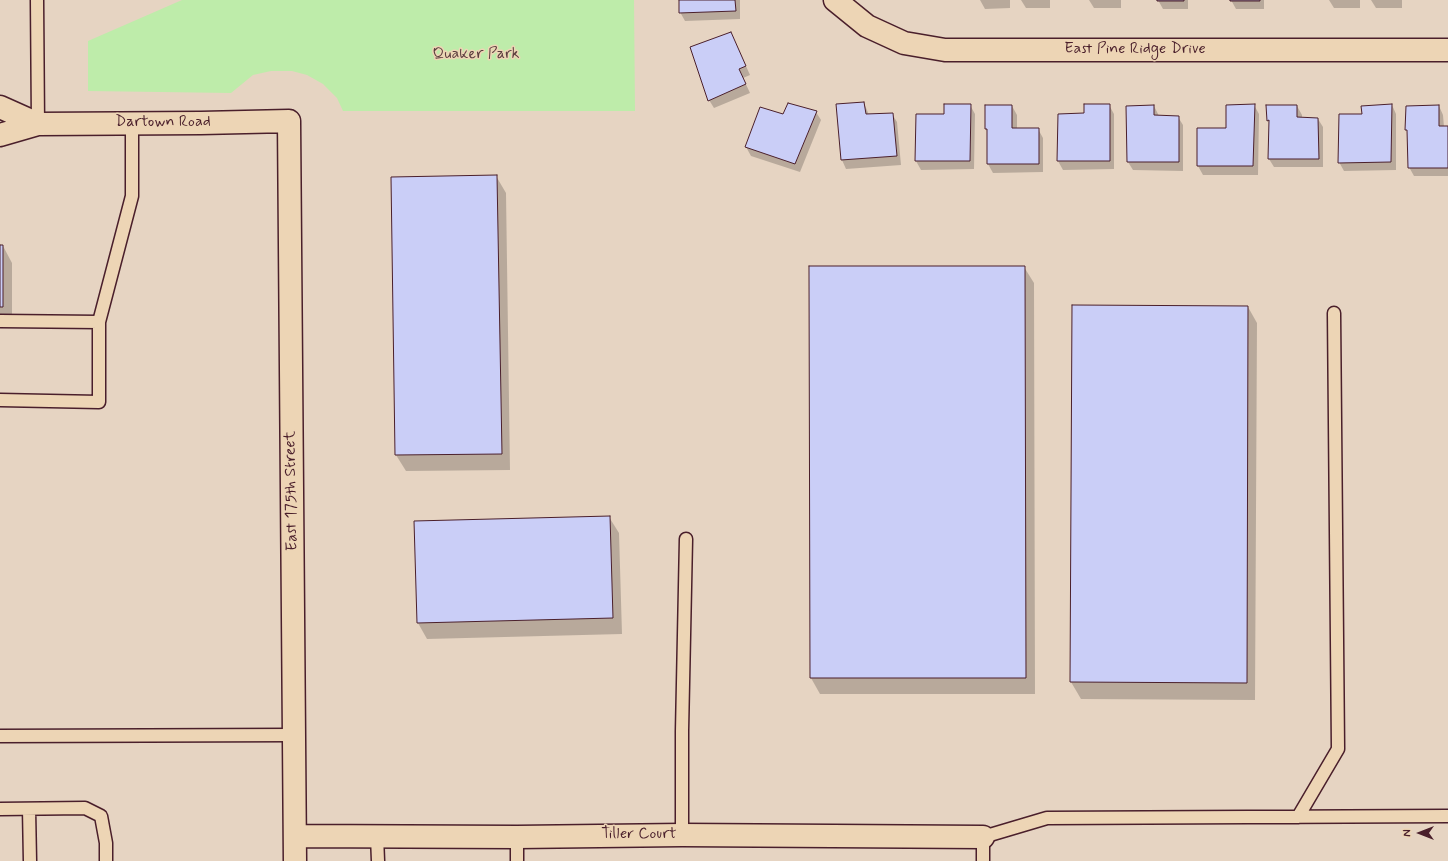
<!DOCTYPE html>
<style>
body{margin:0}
#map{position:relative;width:1448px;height:861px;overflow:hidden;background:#e6d4c2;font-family:Mynerve,sans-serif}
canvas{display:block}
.north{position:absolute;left:1400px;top:813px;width:40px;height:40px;-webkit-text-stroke:3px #edd5b5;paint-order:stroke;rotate:270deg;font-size:11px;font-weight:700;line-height:16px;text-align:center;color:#4a1f2b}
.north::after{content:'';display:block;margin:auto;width:14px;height:18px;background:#4a1f2b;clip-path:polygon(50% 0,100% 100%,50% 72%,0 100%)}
</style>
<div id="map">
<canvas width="1448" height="861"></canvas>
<div class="north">N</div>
</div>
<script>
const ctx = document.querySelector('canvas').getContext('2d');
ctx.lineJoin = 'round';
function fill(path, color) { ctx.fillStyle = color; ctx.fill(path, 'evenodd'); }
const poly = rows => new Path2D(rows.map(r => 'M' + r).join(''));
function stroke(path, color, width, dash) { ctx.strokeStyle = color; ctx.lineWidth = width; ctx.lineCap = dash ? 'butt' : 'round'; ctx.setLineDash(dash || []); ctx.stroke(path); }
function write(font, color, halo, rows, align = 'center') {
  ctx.font = font + ' Mynerve,sans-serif'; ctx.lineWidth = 3; ctx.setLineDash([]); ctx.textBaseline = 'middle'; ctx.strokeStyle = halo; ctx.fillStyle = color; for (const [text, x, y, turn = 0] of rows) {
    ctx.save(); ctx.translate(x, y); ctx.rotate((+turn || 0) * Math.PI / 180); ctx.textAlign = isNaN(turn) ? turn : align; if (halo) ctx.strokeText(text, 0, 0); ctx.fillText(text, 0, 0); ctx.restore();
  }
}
fill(poly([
 [182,0,634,0,635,111,343,111,337,98,323,84,307,75,292,71,271,71,253,75,231,93,88,91,88,41]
]), '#beecaa');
fill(poly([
 [680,0,740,0,740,19,685,21,680,12],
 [980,0,1010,0,1010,8,985,9],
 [1021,0,1050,0,1050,8,1026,8],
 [1089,0,1121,0,1121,8,1094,8],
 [1158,0,1188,0,1188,9,1163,9],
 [1231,0,1264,0,1264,9,1236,9],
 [1329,0,1360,0,1360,8,1334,8],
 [1371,0,1402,0,1402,8,1376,8],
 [731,33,750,75,743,78,750,93,714,108,709,100],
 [864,103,869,115,892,114,897,122,901,165,846,169,842,160,837,105],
 [970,105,975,114,974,169,921,170,916,161,917,115,945,115],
 [1109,105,1114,114,1114,169,1063,170,1058,161,1059,115,1085,114],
 [1254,105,1259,114,1258,175,1203,175,1198,166,1198,129,1227,129],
 [1392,105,1396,114,1396,170,1344,171,1339,162,1363,115],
 [1012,106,1017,115,1017,129,1038,129,1043,138,1043,172,993,173,988,164,988,133,986,129],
 [1154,106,1159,116,1178,117,1183,125,1183,171,1133,170,1128,162],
 [1297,106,1302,115,1302,118,1318,119,1323,127,1323,167,1274,167,1269,159,1270,124,1268,120],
 [1439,106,1443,115,1444,127,1448,127,1448,176,1414,176,1409,167,1408,133,1406,129],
 [816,112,821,120,800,172,751,156,746,147,783,115],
 [496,176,506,193,510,470,406,471,396,455],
 [0,246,3,246,12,263,12,323,0,323],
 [1024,267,1034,283,1035,694,820,694,811,678],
 [1073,306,1248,307,1257,323,1255,700,1081,699,1071,682],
 [609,517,619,533,622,634,427,639,418,623]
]), '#0003');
const building = poly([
 [679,0,735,0,736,11,679,13,679,0],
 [1157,0,1184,0,1184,1,1157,1,1157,0],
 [1230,0,1260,0,1260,1,1230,1,1230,0],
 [731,32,746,66,739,69,746,84,708,101,690,47,731,32],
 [864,102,866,114,893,113,897,156,841,160,836,104,864,102],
 [788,103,817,111,795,164,745,147,760,107,783,114,788,103],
 [944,104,971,104,970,161,915,161,916,114,944,114,944,104],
 [1084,104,1110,104,1110,161,1057,161,1058,114,1084,113,1084,104],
 [1255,104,1253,166,1197,166,1197,128,1226,128,1226,105,1255,104],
 [1392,104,1391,162,1338,163,1339,114,1362,114,1361,106,1392,104],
 [985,105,1012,105,1012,128,1039,128,1039,164,987,164,987,129,985,129,985,105],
 [1154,105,1154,115,1179,116,1179,162,1127,162,1126,106,1154,105],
 [1266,105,1297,105,1297,117,1318,118,1319,159,1268,159,1269,120,1267,121,1266,105],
 [1439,105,1439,126,1448,126,1448,168,1408,168,1407,130,1405,130,1406,106,1439,105],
 [497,175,502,454,395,455,391,177,497,175],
 [0,245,3,245,3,307,0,307,0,245],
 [809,266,1025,266,1026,678,810,678,809,266],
 [1072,305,1248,306,1247,683,1070,682,1072,305],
 [610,516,613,618,417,623,414,521,610,516]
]);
fill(building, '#cacef7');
stroke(building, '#4a1f2b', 1);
const lane = poly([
 [37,0,38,124],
 [0,321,99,322],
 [0,400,99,402,99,322,132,196,132,123],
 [0,736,294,735],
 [0,809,85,808,101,816,106,843,106,861],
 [29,809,30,861],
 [1298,817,1338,749,1334,313],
 [682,835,682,731,686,539],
 [377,836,378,861],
 [517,837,517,861],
 [983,861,983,837,1047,818,1448,816]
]);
const street = poly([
 [835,0,867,26,904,43,945,50,1448,50],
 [0,107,38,124],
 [0,135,38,124,201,123,289,121,295,861],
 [295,836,517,837,682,835,983,837]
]);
stroke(lane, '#4a1f2b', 15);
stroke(street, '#4a1f2b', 25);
stroke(lane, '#edd5b5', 12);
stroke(street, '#edd5b5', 22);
write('16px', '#4a1f2b', '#edd5b5', [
 ["East Pine Ridge Drive",1135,50],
 ["Dartown Road",163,123],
 ["East 175th Street",292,491,-91],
 ["Tiller Court",639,835]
]);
write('16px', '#5b3e3e', '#edd5b5', [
 ["Quaker Park",476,55]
]);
</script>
